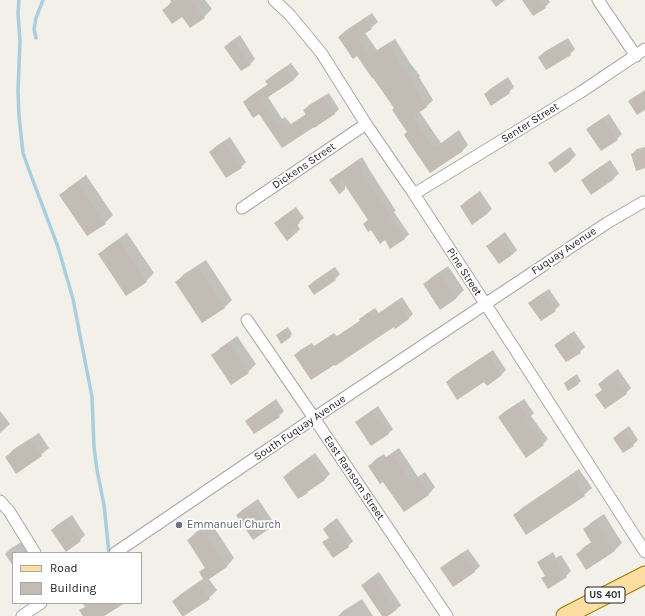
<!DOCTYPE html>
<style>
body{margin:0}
#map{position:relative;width:645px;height:616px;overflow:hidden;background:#f2f0e9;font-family:Karla,sans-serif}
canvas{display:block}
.legend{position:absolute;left:12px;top:552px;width:130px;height:52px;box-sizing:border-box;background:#fff;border:1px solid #a7a7a7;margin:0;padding:5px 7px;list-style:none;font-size:12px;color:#222}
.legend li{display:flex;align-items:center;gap:8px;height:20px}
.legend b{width:20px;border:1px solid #a7a7a7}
</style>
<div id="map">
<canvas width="645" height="616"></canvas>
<ul class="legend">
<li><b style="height:5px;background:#fcdea3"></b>Road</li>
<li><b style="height:11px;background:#c3bcb5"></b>Building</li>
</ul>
</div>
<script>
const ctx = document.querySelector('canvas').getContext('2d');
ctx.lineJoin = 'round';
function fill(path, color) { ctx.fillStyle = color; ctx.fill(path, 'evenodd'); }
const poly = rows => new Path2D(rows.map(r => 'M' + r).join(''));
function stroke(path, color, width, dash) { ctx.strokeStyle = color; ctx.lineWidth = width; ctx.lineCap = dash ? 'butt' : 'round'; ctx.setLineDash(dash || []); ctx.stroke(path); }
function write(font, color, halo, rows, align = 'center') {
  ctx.font = font + ' Karla,sans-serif'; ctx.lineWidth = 3.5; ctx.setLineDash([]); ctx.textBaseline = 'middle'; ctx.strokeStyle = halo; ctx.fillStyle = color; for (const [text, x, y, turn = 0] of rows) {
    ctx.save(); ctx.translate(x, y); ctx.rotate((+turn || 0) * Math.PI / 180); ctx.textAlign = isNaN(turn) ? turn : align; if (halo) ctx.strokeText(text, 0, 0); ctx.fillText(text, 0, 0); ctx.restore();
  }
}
fill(poly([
 [170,0,205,0,212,9,204,17,182,15,164,10,171,2],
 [491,0,505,0,496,7],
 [523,0,549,0,550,2,545,7],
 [372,13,378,22,365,33,377,50,395,39,410,63,420,76,419,77,433,100,427,106,419,111,441,143,459,130,468,145,462,151,430,172,395,108,358,55,339,37,345,31],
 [240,35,255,59,250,64,241,70,225,47,230,42],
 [568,38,575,49,570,54,546,69,539,57,544,52],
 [291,63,299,74,294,79,268,97,282,119,285,117,291,124,306,114,304,110,309,105,329,93,339,109,334,114,282,147,259,113,244,102,249,97,268,84,267,81,272,76],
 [508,77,514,87,509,92,485,94,490,89],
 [609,114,622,134,617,139,601,150,587,130,592,125],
 [230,137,246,162,241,167,226,177,210,152,215,147],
 [570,147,576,155,571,160,555,171,550,163,555,158],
 [645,147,645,167,632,154,637,149],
 [362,157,367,165,367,166,396,211,394,212,409,234,404,239,385,239,364,224,369,219,345,183,345,189,340,194,331,180,336,175],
 [610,160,619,173,614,178,592,193,583,180,588,175],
 [86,175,113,215,105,223,60,195,68,188],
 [480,191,492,209,487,214,461,206,466,201],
 [296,207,304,218,297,224,300,229,295,234,281,218],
 [505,232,517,250,512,255,488,246,493,241],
 [127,233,154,273,146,281,126,295,99,254,107,247],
 [206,260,232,300,224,308,176,282,184,274],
 [448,266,464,290,456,298,424,284,432,277],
 [335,267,340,274,335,279,309,286,314,281],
 [549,289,560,305,555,310,530,303,535,298],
 [402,297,413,314,408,319,394,325,295,355,300,350,312,343,314,346,334,333,337,336,361,320,366,314,375,308,379,313],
 [288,327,292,334,290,337,277,335],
 [574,331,585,347,580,352,556,345,561,340],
 [237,336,256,364,248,372,213,355,220,348],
 [493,350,506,370,501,375,485,381,447,382,452,377],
 [618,369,631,388,626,393,597,395,603,389,599,384,604,379],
 [577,374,581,381,569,389,565,383],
 [276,399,284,411,279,416,247,421,252,416],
 [524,399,534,413,531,416,548,439,543,444,499,417,504,412],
 [378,406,393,429,388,434,356,423,361,418],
 [0,411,10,424,0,433],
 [629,426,638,440,633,445,614,438,619,433],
 [39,433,49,448,41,455,6,457,14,449],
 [399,448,418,477,425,472,435,487,429,494,404,511,384,481,369,466,376,459,384,454,386,457],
 [315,453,330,474,325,479,299,498,284,477,289,472],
 [579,469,592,488,584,495,514,515,522,508],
 [258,499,274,523,268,528,253,538,237,515,242,510],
 [604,514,622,543,615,550,577,554,585,546,592,542,584,529,592,522],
 [72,515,85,535,80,540,52,530,57,525],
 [337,518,353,541,348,546,324,542,330,537,324,529,329,524],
 [211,523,234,558,227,566,208,578,217,590,209,598,173,601,181,594,204,578,200,572,206,567,188,540,196,532],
 [23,541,31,553,13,553,13,566,5,554,10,549],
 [468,549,480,566,475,571,454,586,442,568,447,563],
 [553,552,556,558,561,555,571,571,566,576,543,578,546,575,539,563,544,558],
 [379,572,401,605,396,610,386,616,384,616,363,585,368,580],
 [362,599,373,616,338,616,343,611]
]), '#0003');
stroke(poly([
 [19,0,18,13,20,41,18,91,19,116,23,153,29,170,58,247,73,299,92,397,94,447,97,470,104,505,109,553],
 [36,38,34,29,36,18,43,0]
]), '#aacedf', 3.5);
fill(poly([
 [176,0,191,0,205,18,190,28,182,17,172,24,162,10],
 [522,0,540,0,546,8,533,16],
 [365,18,372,29,358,38,370,56,388,44,403,69,404,68,414,83,413,84,427,107,413,117,434,148,452,136,463,151,430,173,404,135,407,132,392,110,394,108,373,78,372,78,357,56,353,59,338,37],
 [234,40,251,65,241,71,224,47],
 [563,42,571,55,546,70,538,57],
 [286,67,294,80,262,101,277,123,280,121,285,129,306,115,303,110,323,97,335,114,314,128,314,127,282,148,259,114,253,118,243,102,268,85,265,81],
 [502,82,510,93,491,106,484,94],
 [645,90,645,110,637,115,628,101],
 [603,118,618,140,601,151,586,129],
 [224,141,242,168,226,178,209,152],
 [645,150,645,168,636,171,631,154],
 [564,152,571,161,555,173,548,163],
 [357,161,363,170,362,171,391,216,390,217,405,239,390,249,385,240,380,244,371,230,368,232,363,224,368,220,340,178,340,195,329,180],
 [604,165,614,179,591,195,581,180],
 [78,182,106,224,87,236,59,195],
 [475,196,487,214,472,225,460,206],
 [291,211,300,223,292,229,295,234,287,241,274,223],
 [500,237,512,255,499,264,486,246],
 [119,240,147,282,126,296,98,254],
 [198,267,225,308,202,323,175,282],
 [330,271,336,280,314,295,308,286],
 [440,273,457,298,440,310,423,284],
 [543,293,556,311,541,321,528,303],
 [397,301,409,319,395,329,394,327,335,366,334,365,311,380,294,355,306,347,309,351,329,337,332,340,360,321,359,319,370,312,373,317],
 [285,329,291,337,281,344,276,335],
 [569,335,581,353,566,362,554,345],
 [229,343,249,373,231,385,211,355],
 [488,354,502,375,487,386,484,382,457,400,446,382],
 [613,374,627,394,605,409,595,395,602,390,598,384],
 [574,376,579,384,568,391,564,383],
 [271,403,280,417,254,434,245,421],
 [518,403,529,419,526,421,544,445,526,458,498,417],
 [372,411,389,434,371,446,355,422],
 [624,430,634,446,623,453,613,438],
 [31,440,42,456,16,474,5,457],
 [392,454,412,482,418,478,429,495,404,512,383,482,380,484,368,466,377,460,379,463],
 [310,457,325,480,307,492,308,493,298,499,283,477],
 [571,476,585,496,526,535,513,515],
 [252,504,269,529,253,540,236,515],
 [66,520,81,541,66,552,51,530],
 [596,521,615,551,586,570,576,554,592,544,583,529],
 [332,522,349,547,333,558,322,542,329,538,323,529],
 [203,530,227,567,205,582,199,572,205,568,187,540],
 [462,553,475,572,453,587,440,568],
 [547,556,551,562,556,559,567,577,548,589,541,578,545,576,537,562],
 [374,577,396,610,388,616,382,616,361,585],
 [199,583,210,599,184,616,182,616,172,601],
 [83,603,125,603,104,616,83,616,79,610,85,607]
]), '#c3bcb5');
const street = poly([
 [274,0,290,15,322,54,366,124,414,194,516,351,645,552],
 [598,0,636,56],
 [414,194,581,92,645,49],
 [242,208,366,124],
 [247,320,314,418,447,616],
 [0,501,9,511,35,553],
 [115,553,314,418,607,223,643,202,645,202],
 [22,616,41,603]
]);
const primary = poly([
 [565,616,645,575]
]);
stroke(street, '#a9a9a9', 13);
stroke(primary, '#9f7900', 19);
stroke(street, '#fff', 11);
stroke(primary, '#fcdea3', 17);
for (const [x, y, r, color] of [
 [179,525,4,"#6b7280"]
]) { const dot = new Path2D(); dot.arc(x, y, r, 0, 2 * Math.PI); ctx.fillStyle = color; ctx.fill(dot); stroke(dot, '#fff', 1.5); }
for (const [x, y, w] of [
 [605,595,40]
]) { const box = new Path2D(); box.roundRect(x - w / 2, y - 8, w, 16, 3); ctx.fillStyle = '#fff'; ctx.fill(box); stroke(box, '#222', 1); }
write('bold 10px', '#222', null, [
 ["US 401",605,595]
]);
write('11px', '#222', '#fff', [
 ["Senter Street",530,123,-32],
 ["Dickens Street",304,166,-34],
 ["Fuquay Avenue",564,251,-34],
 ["Pine Street",464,272,57],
 ["South Fuquay Avenue",300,428,-34],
 ["East Ransom Street",354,478,56]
]);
write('11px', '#5b616d', '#fff', [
 ["Emmanuel Church",187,525]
], 'left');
</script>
